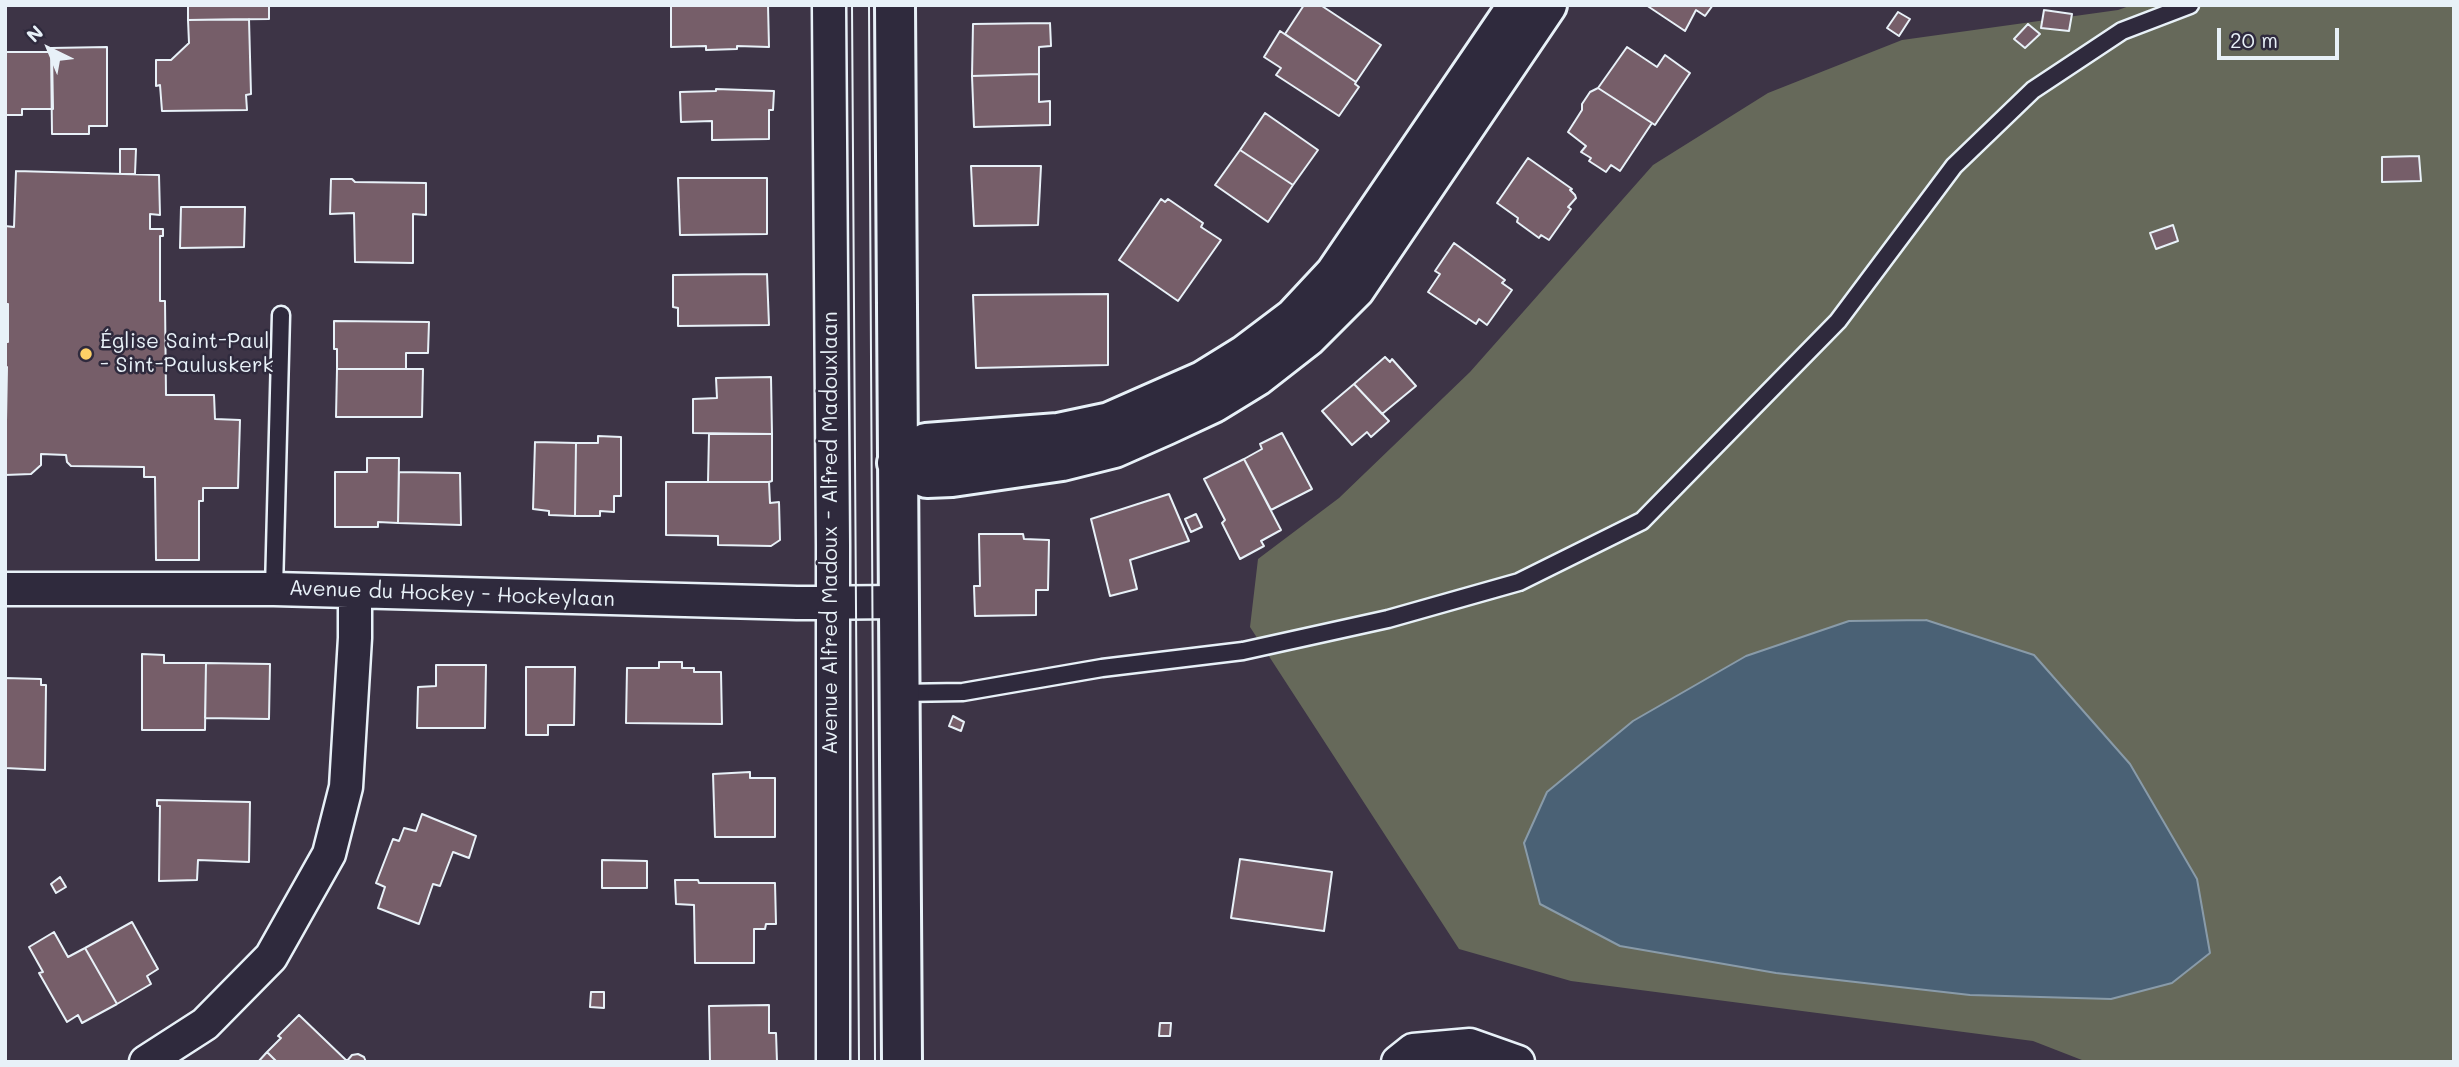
<!DOCTYPE html>
<meta charset="utf-8">
<style>
body{margin:0}
#map{position:relative;width:2459px;height:1067px;overflow:hidden;background:#3d3446;font-family:Mali,sans-serif}
canvas{display:block}
.frame{position:absolute;inset:0;border:7px solid #e8f1f8;pointer-events:none}
.north{position:absolute;left:14px;top:14px;width:70px;height:70px;-webkit-text-stroke:5px #2f2a3d;paint-order:stroke;rotate:317deg;font-size:19px;font-weight:700;line-height:28px;text-align:center;color:#e8f1f8}
.north::after{content:'';display:block;margin:auto;width:24px;height:32px;background:#e8f1f8;clip-path:polygon(50% 0,100% 100%,50% 72%,0 100%)}
.scale{position:absolute;left:2217px;top:28px;width:122px;height:32px;box-sizing:border-box;border:4px solid #e8f1f8;border-top:0;padding-left:9px;font-size:21px;line-height:24px;white-space:nowrap;color:#e8f1f8;-webkit-text-stroke:5px #2f2a3d;paint-order:stroke}
</style>
<div id="map">
<canvas width="2459" height="1067"></canvas>
<div class="frame"></div>
<div class="north">N</div>
<div class="scale">20 m</div>
</div>
<script>
const ctx = document.querySelector('canvas').getContext('2d');
ctx.lineJoin = 'round';
function fill(path, color) { ctx.fillStyle = color; ctx.fill(path, 'evenodd'); }
const poly = rows => new Path2D(rows.map(r => 'M' + r).join(''));
function stroke(path, color, width, dash) { ctx.strokeStyle = color; ctx.lineWidth = width; ctx.lineCap = dash ? 'butt' : 'round'; ctx.setLineDash(dash || []); ctx.stroke(path); }
function write(font, color, halo, rows, align = 'center') {
  ctx.font = font + ' Mali,sans-serif'; ctx.lineWidth = 5; ctx.setLineDash([]); ctx.textBaseline = 'middle'; ctx.strokeStyle = halo; ctx.fillStyle = color; for (const [text, x, y, turn = 0] of rows) {
    ctx.save(); ctx.translate(x, y); ctx.rotate((+turn || 0) * Math.PI / 180); ctx.textAlign = isNaN(turn) ? turn : align; if (halo) ctx.strokeText(text, 0, 0); ctx.fillText(text, 0, 0); ctx.restore();
  }
}
fill(poly([
 [2132,5,2454,5,2454,1062,2087,1062,2033,1041,1571,981,1459,949,1250,627,1258,559,1339,498,1470,372,1653,165,1768,93,1902,40,2118,10]
]), '#66695a');
const water = poly([
 [1926,620,2034,655,2130,764,2197,879,2210,953,2172,983,2111,999,1970,995,1776,973,1620,946,1540,904,1524,843,1547,792,1633,721,1746,656,1849,621,1926,620]
]);
fill(water, '#4a6175');
stroke(water, '#899ba9', 2);
const building = poly([
 [188,5,269,5,269,19,188,20,188,5],
 [671,5,768,5,769,47,737,46,737,49,706,50,706,46,671,47,671,5],
 [1304,5,1322,6,1381,45,1356,82,1285,34,1304,5],
 [1646,5,1713,5,1705,16,1696,10,1685,31,1646,5],
 [2044,10,2072,14,2069,31,2041,28,2044,10],
 [1898,12,1910,19,1899,36,1887,28,1898,12],
 [249,19,251,94,246,95,247,110,162,111,160,85,156,86,156,60,171,60,189,43,188,20,249,19],
 [1050,23,1051,46,1039,47,1039,74,972,76,973,24,1050,23],
 [2028,24,2040,34,2025,48,2014,39,2028,24],
 [1280,31,1356,82,1355,84,1359,87,1339,116,1276,75,1281,68,1264,57,1280,31],
 [107,47,107,126,89,126,89,134,52,134,51,48,107,47],
 [1627,47,1657,67,1665,55,1690,73,1655,125,1598,88,1627,47],
 [5,52,52,52,53,109,22,109,22,115,5,115,5,52],
 [1039,74,1039,102,1050,101,1050,125,974,127,972,76,1039,74],
 [1598,88,1652,123,1620,171,1611,165,1606,172,1589,161,1591,158,1581,152,1586,146,1568,132,1582,110,1582,104,1590,92,1598,88],
 [716,89,774,91,773,110,769,110,769,139,712,140,712,121,681,122,680,92,716,91,716,89],
 [1265,113,1318,150,1293,185,1240,150,1265,113],
 [120,149,136,149,135,174,120,174,120,149],
 [1240,150,1293,185,1268,222,1215,185,1240,150],
 [2419,156,2421,181,2382,182,2382,157,2419,156],
 [1528,158,1572,189,1570,190,1575,195,1576,198,1568,207,1571,209,1549,240,1541,235,1539,238,1517,222,1518,218,1497,203,1528,158],
 [971,166,1041,166,1038,225,974,226,971,166],
 [16,171,159,175,160,215,150,214,150,229,163,229,163,236,160,236,160,301,165,301,166,395,214,395,215,419,240,420,238,488,203,488,203,501,199,501,199,560,156,560,155,477,144,477,144,467,71,466,67,462,66,455,41,454,41,465,31,474,5,475,7,367,5,367,5,342,8,342,8,304,5,304,5,226,14,227,16,171],
 [678,178,767,178,767,234,680,235,678,178],
 [331,179,352,179,355,182,426,183,426,215,413,214,413,263,355,262,354,213,330,214,331,179],
 [1161,199,1165,202,1168,199,1203,223,1201,227,1221,240,1178,301,1119,260,1161,199],
 [181,207,245,207,244,247,180,248,181,207],
 [2173,225,2178,241,2156,249,2150,233,2173,225],
 [1454,243,1505,280,1502,283,1512,290,1487,325,1479,319,1476,324,1428,292,1440,274,1435,271,1454,243],
 [767,274,769,325,678,326,678,308,673,307,673,275,767,274],
 [1108,294,1108,365,976,368,973,295,1108,294],
 [334,321,429,322,428,353,406,353,406,369,337,369,337,349,334,349,334,321],
 [1385,357,1390,362,1392,359,1416,386,1382,414,1354,384,1385,357],
 [337,369,423,369,422,417,336,417,337,369],
 [771,377,772,434,693,433,693,399,717,398,716,378,771,377],
 [1354,384,1389,421,1371,437,1367,432,1352,445,1322,411,1354,384],
 [1282,433,1312,489,1271,510,1244,459,1262,449,1260,444,1282,433],
 [709,434,772,434,772,481,769,482,708,482,709,434],
 [598,436,621,437,621,496,614,496,614,512,600,511,600,516,575,516,576,443,598,443,598,436],
 [535,442,576,443,575,516,549,515,549,511,533,509,535,442],
 [367,458,399,458,398,523,378,522,378,527,335,527,335,472,367,472,367,458],
 [1244,459,1281,530,1261,541,1264,546,1240,559,1222,523,1225,520,1204,479,1244,459],
 [399,472,460,473,461,525,398,523,399,472],
 [666,482,769,482,770,503,779,502,780,540,771,546,718,545,718,536,666,535,666,482],
 [1169,494,1189,541,1130,560,1137,589,1110,596,1091,519,1169,494],
 [1196,514,1202,527,1191,532,1185,519,1196,514],
 [979,534,1023,534,1024,539,1049,540,1048,590,1036,590,1036,615,975,616,974,586,980,586,979,534],
 [142,654,164,655,164,663,206,663,205,730,142,730,142,654],
 [659,662,682,662,682,668,694,668,694,672,721,672,722,724,626,723,627,668,659,668,659,662],
 [206,663,270,664,269,719,205,718,206,663],
 [436,665,486,665,485,728,417,728,418,687,436,686,436,665],
 [526,667,575,667,574,725,548,725,548,735,526,735,526,667],
 [5,678,41,679,41,685,46,685,45,770,5,768,5,678],
 [953,716,964,722,961,731,949,726,953,716],
 [750,772,750,778,775,778,775,837,715,837,713,774,750,772],
 [157,800,250,802,249,862,198,860,197,880,159,881,160,806,157,806,157,800],
 [422,814,476,836,469,858,453,852,440,886,433,884,419,924,378,908,385,887,376,883,393,839,399,841,404,828,416,831,422,814],
 [1240,859,1332,872,1324,931,1231,918,1240,859],
 [602,860,647,861,647,888,602,888,602,860],
 [60,877,66,887,56,893,51,884,60,877],
 [675,880,698,880,699,883,775,883,776,924,766,924,765,929,754,929,754,963,695,963,694,905,676,904,675,880],
 [132,922,158,969,147,976,151,984,117,1004,85,948,132,922],
 [54,932,68,957,85,948,117,1004,82,1023,78,1015,67,1022,39,973,43,972,29,947,54,932],
 [591,992,604,992,604,1008,590,1007,591,992],
 [769,1005,769,1033,776,1033,777,1062,710,1062,709,1006,769,1005],
 [299,1015,347,1061,352,1055,358,1054,364,1057,366,1062,277,1062,267,1052,281,1038,278,1036,299,1015],
 [1160,1023,1171,1023,1170,1036,1159,1036,1160,1023],
 [267,1052,277,1062,258,1062,267,1052]
]);
fill(building, '#765e69');
stroke(building, '#e8f1f8', 2);
const service = poly([
 [274,589,281,315],
 [898,693,963,692,1102,668,1243,651,1388,619,1519,582,1642,521,1838,321,1954,166,2033,90,2122,31,2190,5]
]);
const minor = poly([
 [829,5,833,545,833,1062],
 [5,589,274,589,797,603,898,602],
 [146,1062,205,1024,271,957,329,854,346,787,355,638,355,593],
 [1398,1062,1413,1050,1470,1045,1518,1062]
]);
const tertiary = poly([
 [895,5,902,1062],
 [1518,5,1335,274,1294,318,1245,355,1203,381,1110,422,1058,433,926,443,897,463,927,478,952,477,1062,461,1114,448,1166,425,1213,403,1257,376,1307,337,1355,289,1547,5]
]);
stroke(service, '#e8f1f8', 21);
stroke(minor, '#e8f1f8', 37);
stroke(tertiary, '#e8f1f8', 44);
stroke(service, '#2f2a3d', 16);
stroke(minor, '#2f2a3d', 32);
stroke(tertiary, '#2f2a3d', 38);
stroke(poly([
 [852,5,859,1062],
 [869,5,875,1062]
]), '#e8f1f8', 2);
for (const [x, y, r, color] of [
 [86,354,7,"#ffd166"]
]) { const dot = new Path2D(); dot.arc(x, y, r, 0, 2 * Math.PI); ctx.fillStyle = color; ctx.fill(dot); stroke(dot, '#2f2a3d', 2.5); }
write('21px', '#e8f1f8', '#2f2a3d', [
 ["Église Saint-Paul",100,342],
 ["- Sint-Pauluskerk",100,366]
], 'left');
write('21px', '#e8f1f8', '#2f2a3d', [
 ["Avenue Alfred Madoux - Alfred Madouxlaan",831,533,-90],
 ["Avenue du Hockey - Hockeylaan",452,594,2]
]);
</script>
